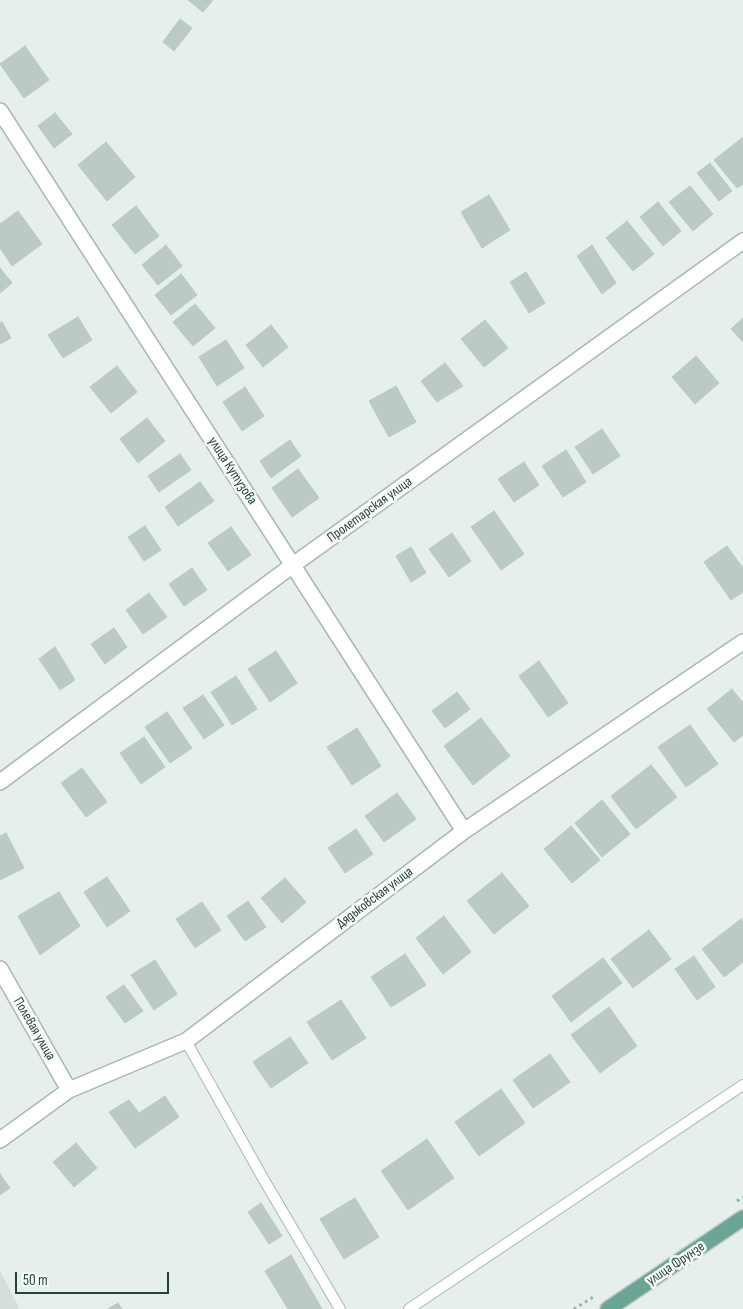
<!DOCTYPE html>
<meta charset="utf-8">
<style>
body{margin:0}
#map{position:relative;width:743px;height:1309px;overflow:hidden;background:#e6efeb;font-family:"Sofia Sans Condensed",sans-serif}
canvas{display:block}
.scale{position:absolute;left:15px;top:1272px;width:154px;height:22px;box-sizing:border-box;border:2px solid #24423a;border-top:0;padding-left:6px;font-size:15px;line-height:18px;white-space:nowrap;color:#24423a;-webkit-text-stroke:4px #f7fbf9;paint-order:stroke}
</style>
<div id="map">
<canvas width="743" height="1309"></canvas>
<div class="scale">50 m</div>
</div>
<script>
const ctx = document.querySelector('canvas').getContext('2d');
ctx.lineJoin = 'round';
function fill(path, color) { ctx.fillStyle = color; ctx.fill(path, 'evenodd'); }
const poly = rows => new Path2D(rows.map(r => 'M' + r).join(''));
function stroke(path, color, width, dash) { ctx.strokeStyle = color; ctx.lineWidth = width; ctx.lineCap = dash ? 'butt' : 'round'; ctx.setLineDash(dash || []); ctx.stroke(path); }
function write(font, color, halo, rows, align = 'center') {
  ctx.font = font + ' "Sofia Sans Condensed",sans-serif'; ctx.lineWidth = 5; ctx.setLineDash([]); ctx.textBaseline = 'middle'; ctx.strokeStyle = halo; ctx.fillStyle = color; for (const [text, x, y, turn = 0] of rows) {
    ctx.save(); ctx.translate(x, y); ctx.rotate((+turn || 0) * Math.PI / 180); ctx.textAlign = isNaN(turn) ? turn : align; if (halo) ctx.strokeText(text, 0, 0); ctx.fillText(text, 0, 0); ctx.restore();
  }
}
fill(poly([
 [0,1271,20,1309,0,1309]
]), '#d4dfda');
const building = poly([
 [188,0,213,0,203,12,188,0],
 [180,19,192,28,174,51,163,42,180,19],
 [25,46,49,80,24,98,0,64,25,46],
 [55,113,72,134,54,148,38,126,55,113],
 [742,138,743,140,743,184,737,188,714,160,742,138],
 [106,142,135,177,107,201,78,165,106,142],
 [710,163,732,191,719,201,697,173,710,163],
 [690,186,713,214,693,231,669,202,690,186],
 [489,195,510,230,482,248,461,212,489,195],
 [658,202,681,231,663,246,640,217,658,202],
 [136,206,159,236,135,254,112,225,136,206],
 [18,211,42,244,12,266,0,248,0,224,18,211],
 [627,221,654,254,633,271,606,238,627,221],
 [166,245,182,266,158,285,142,265,166,245],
 [592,245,616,283,602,294,577,256,592,245],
 [0,268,12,283,0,293,0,268],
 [526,272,545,303,529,313,510,282,526,272],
 [181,274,197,295,171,315,155,295,181,274],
 [195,304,215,328,193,346,173,322,195,304],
 [78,317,92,340,63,358,48,335,78,317],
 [743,318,743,342,731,329,743,318],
 [485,320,508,348,484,367,461,339,485,320],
 [2,322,11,338,0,344,0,323,2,322],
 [271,325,288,347,263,367,246,345,271,325],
 [226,340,244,368,217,386,199,357,226,340],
 [696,356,719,383,695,404,672,377,696,356],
 [445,363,463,386,437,402,421,381,445,363],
 [117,366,137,392,111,413,90,387,117,366],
 [396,386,416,422,389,437,369,401,396,386],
 [245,387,264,416,242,431,223,402,245,387],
 [147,418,165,441,138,463,120,439,147,418],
 [602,429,620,456,593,474,575,447,602,429],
 [290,440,301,456,271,478,260,461,290,440],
 [566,450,586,482,563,497,542,466,566,450],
 [180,454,191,470,159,492,148,476,180,454],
 [524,462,539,485,514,502,498,479,524,462],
 [298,469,319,498,292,517,272,488,298,469],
 [200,482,214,501,178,526,165,507,200,482],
 [494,511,524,554,501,570,471,527,494,511],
 [145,526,161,550,144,561,128,537,145,526],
 [231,527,251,555,228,571,208,543,231,527],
 [452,533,471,561,449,577,429,549,452,533],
 [727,546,743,568,743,592,731,600,704,562,727,546],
 [411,547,426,573,411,582,396,556,411,547],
 [192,568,207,590,184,606,169,584,192,568],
 [149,593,167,617,143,634,126,610,149,593],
 [114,628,127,647,105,664,91,644,114,628],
 [55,647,75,680,60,690,39,659,55,647],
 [276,651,297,683,270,702,248,669,276,651],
 [539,661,568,703,548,717,519,676,539,661],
 [236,676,257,709,232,725,211,692,236,676],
 [732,689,743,703,743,735,734,742,707,709,732,689],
 [457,692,470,709,445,728,432,711,457,692],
 [203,695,224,725,204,739,183,708,203,695],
 [167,712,192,748,170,763,145,727,167,712],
 [481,718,510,756,473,785,444,746,481,718],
 [690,725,718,764,686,787,658,747,690,725],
 [357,728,381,766,352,785,327,747,357,728],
 [144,737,165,767,141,784,120,753,144,737],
 [651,765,677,797,636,829,611,796,651,765],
 [82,768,107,802,86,817,61,783,82,768],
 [397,793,416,819,384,842,365,816,397,793],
 [602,800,630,834,602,857,575,823,602,800],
 [571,826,600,860,572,883,544,849,571,826],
 [356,829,373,854,345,873,328,848,356,829],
 [6,833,24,868,0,880,0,836,6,833],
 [502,873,529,906,494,934,467,901,502,873],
 [107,877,130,911,107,927,84,892,107,877],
 [285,878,306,902,282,923,261,898,285,878],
 [59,892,80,926,40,955,18,916,59,892],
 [248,901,266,927,245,941,227,916,248,901],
 [202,902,221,930,195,948,176,919,202,902],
 [444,916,471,952,443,974,416,938,444,916],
 [741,919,743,922,743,962,724,977,702,949,741,919],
 [649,930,671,959,633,988,611,959,649,930],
 [405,954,426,985,391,1007,371,977,405,954],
 [694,956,715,987,697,1000,675,969,694,956],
 [603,958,622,983,571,1022,552,996,603,958],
 [155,960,177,994,154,1010,131,975,155,960],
 [124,985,143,1011,125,1023,106,997,124,985],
 [341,1000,366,1038,332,1060,307,1022,341,1000],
 [609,1007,637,1046,600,1073,571,1035,609,1007],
 [290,1037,308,1063,271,1088,253,1062,290,1037],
 [550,1054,570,1082,533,1108,513,1080,550,1054],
 [501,1089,525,1123,479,1156,455,1122,501,1089],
 [165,1096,179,1117,135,1148,109,1112,129,1100,139,1113,165,1096],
 [427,1139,454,1178,408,1210,381,1171,427,1139],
 [76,1143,97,1168,74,1187,53,1162,76,1143],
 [0,1174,10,1188,0,1195,0,1174],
 [355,1198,379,1237,344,1259,320,1219,355,1198],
 [261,1203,282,1236,269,1244,248,1212,261,1203],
 [291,1255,322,1309,288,1309,265,1271,291,1255],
 [118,1303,122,1309,108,1309,118,1303]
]);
fill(building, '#bbcac4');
stroke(building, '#b8c9c2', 1);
const service = poly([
 [186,1041,264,1180,340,1309],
 [409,1309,743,1085]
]);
const minor = poly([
 [0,111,464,831],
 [0,782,293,565,743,241],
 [0,969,69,1090],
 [0,1140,69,1090,186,1041,464,831,743,642]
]);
const primary = poly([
 [608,1309,743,1218]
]);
stroke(service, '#a8b8b2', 12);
stroke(minor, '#a8b8b2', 18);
stroke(primary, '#c2cac8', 18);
stroke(poly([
 [737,1201,743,1197],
 [574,1309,595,1296]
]), '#86b3a5', 3, [2.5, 4]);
stroke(service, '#fff', 10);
stroke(minor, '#fff', 15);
stroke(primary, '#6aa596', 15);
write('14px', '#24423a', '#f7fbf9', [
 ["улица Кутузова",232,471,57],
 ["Пролетарская улица",370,510,-36],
 ["Дядьковская улица",375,898,-37],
 ["Полевая улица",34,1029,60],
 ["улица Фрунзе",676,1264,-34]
]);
</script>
